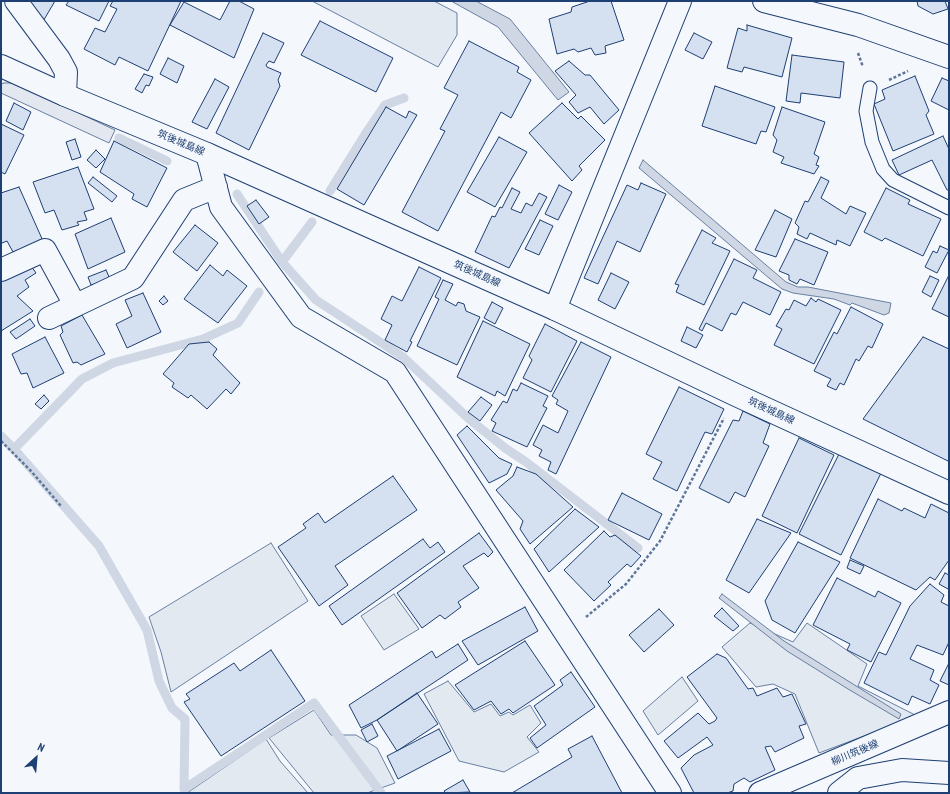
<!DOCTYPE html>
<meta charset="utf-8">
<style>
body{margin:0}
#map{position:relative;width:950px;height:794px;overflow:hidden;background:#f4f7fb;font-family:"PT Sans Narrow",sans-serif}
canvas{display:block}
.frame{position:absolute;inset:0;border:2px solid #1d3f73;pointer-events:none}
.north{position:absolute;left:16px;top:738px;width:40px;height:40px;-webkit-text-stroke:3px #f4f7fb;paint-order:stroke;rotate:26deg;font-size:11px;font-weight:700;line-height:16px;text-align:center;color:#1d3f73}
.north::after{content:'';display:block;margin:auto;width:14px;height:18px;background:#1d3f73;clip-path:polygon(50% 0,100% 100%,50% 72%,0 100%)}
</style>
<div id="map">
<canvas width="950" height="794"></canvas>
<div class="frame"></div>
<div class="north">N</div>
</div>
<script>
const ctx = document.querySelector('canvas').getContext('2d');
ctx.lineJoin = 'round';
function fill(path, color) { ctx.fillStyle = color; ctx.fill(path, 'evenodd'); }
const poly = rows => new Path2D(rows.map(r => 'M' + r).join(''));
function stroke(path, color, width, dash) { ctx.strokeStyle = color; ctx.lineWidth = width; ctx.lineCap = dash ? 'butt' : 'round'; ctx.setLineDash(dash || []); ctx.stroke(path); }
function write(font, color, halo, rows, align = 'center') {
  ctx.font = font + ' "PT Sans Narrow","Noto Sans JP",sans-serif'; ctx.lineWidth = 3; ctx.setLineDash([]); ctx.textBaseline = 'middle'; ctx.strokeStyle = halo; ctx.fillStyle = color; for (const [text, x, y, turn = 0] of rows) {
    ctx.save(); ctx.translate(x, y); ctx.rotate((+turn || 0) * Math.PI / 180); ctx.textAlign = isNaN(turn) ? turn : align; if (halo) ctx.strokeText(text, 0, 0); ctx.fillText(text, 0, 0); ctx.restore();
  }
}
const green = poly([
 [312,1,434,1,457,13,457,35,438,67,312,1],
 [271,543,308,601,171,692,161,652,149,617,271,543],
 [394,594,419,629,384,650,361,616,394,594],
 [750,623,793,642,807,623,867,664,858,686,917,716,819,753,795,694,773,684,756,687,722,647,750,623],
 [682,677,698,701,658,735,643,711,682,677],
 [448,681,474,712,491,704,500,716,509,712,513,715,530,705,541,723,527,737,539,752,504,772,459,761,424,694,448,681],
 [314,710,331,735,356,735,377,748,395,783,367,793,314,793,269,738,314,710],
 [266,739,280,761,308,793,187,793,266,739]
]);
fill(green, '#e3e9f0');
stroke(green, '#687fa3', 1);
const parking = poly([
 [4,83,12,83,19,85,115,130,109,143,1,93,1,84,4,83]
]);
fill(parking, '#e3e8f0');
stroke(parking, '#687fa3', 1);
const water = poly([
 [451,1,476,1,510,19,569,92,558,100,498,27,451,1],
 [643,160,786,282,798,287,808,287,891,303,889,313,884,315,852,303,850,305,834,299,793,293,782,289,639,168,643,160],
 [722,594,784,641,901,714,899,719,848,689,787,651,719,598,722,594]
]);
fill(water, '#cfd7e4');
stroke(water, '#687fa3', 1);
stroke(poly([
 [119,138,167,161],
 [330,191,368,130,385,105,404,98],
 [237,194,282,262,316,300,403,357,468,418,505,448,526,462,638,548],
 [282,262,312,222],
 [1,436,14,449,99,546,147,630,159,681,172,708,185,719,184,789,314,703,381,793],
 [14,449,82,379,113,363,203,339,238,323,259,292]
]), '#cfd7e4', 9);
const building = poly([
 [26,1,55,1,42,23,26,1],
 [69,1,109,1,99,21,66,5,69,1],
 [113,1,181,1,148,71,119,57,115,65,84,49,95,28,105,32,117,9,110,6,113,1],
 [230,1,239,1,254,9,234,58,170,25,184,2,220,20,230,1],
 [590,1,611,1,624,40,605,46,606,53,595,55,591,48,578,52,574,49,557,54,549,19,571,12,572,7,590,1],
 [917,1,945,1,948,9,933,14,918,6,917,1],
 [320,21,393,58,376,92,301,55,320,21],
 [747,25,792,38,782,77,744,67,742,72,727,68,738,28,747,31,747,25],
 [263,33,284,43,274,63,269,61,266,65,267,67,281,73,278,80,280,86,249,150,216,133,263,33],
 [694,33,712,42,703,59,685,50,694,33],
 [469,41,519,67,517,72,531,80,511,118,501,112,438,231,402,212,445,131,440,129,458,95,444,88,469,41],
 [792,55,844,62,840,98,801,93,800,103,786,101,792,55],
 [168,58,184,66,177,83,160,74,168,58],
 [569,61,585,75,590,75,619,110,604,124,590,107,578,113,569,102,576,95,555,71,569,61],
 [144,74,153,77,149,86,146,85,142,93,135,89,144,74],
 [915,76,929,111,926,115,934,134,893,151,874,104,885,99,882,90,915,76],
 [942,78,949,81,949,110,931,101,942,78],
 [215,79,229,87,207,129,192,122,215,79],
 [715,86,775,107,766,132,761,131,756,144,702,126,715,86],
 [14,103,31,112,23,130,6,121,14,103],
 [562,103,578,119,581,116,605,140,579,166,582,170,572,181,529,133,562,103],
 [386,107,406,118,409,111,417,115,364,205,337,189,386,107],
 [782,107,825,122,814,154,819,157,816,165,819,166,814,174,781,163,784,157,773,152,777,140,773,135,782,107],
 [1,124,24,135,5,174,1,172,1,124],
 [943,136,949,149,949,190,947,190,932,160,899,175,892,160,943,136],
 [499,137,527,152,495,207,467,192,499,137],
 [75,139,81,157,72,160,66,142,75,139],
 [114,141,167,168,147,207,132,199,134,194,100,172,114,141],
 [96,150,105,159,96,168,87,160,96,150],
 [78,167,94,209,84,212,87,220,77,222,79,225,62,230,54,210,45,213,33,182,78,167],
 [93,177,117,196,112,202,88,183,93,177],
 [821,177,829,181,821,198,846,214,850,206,866,213,850,246,837,240,836,245,810,233,807,239,797,234,799,227,795,223,805,201,808,202,821,177],
 [641,183,666,194,640,252,617,241,598,284,584,278,627,185,638,190,641,183],
 [559,185,572,192,558,220,545,214,559,185],
 [19,187,43,241,13,252,7,241,2,243,1,240,1,193,19,187],
 [512,188,520,192,511,209,521,213,526,203,532,206,539,193,547,197,509,268,475,252,492,216,495,217,500,207,502,208,512,188],
 [886,188,910,200,908,204,941,219,923,256,885,238,882,241,864,232,886,188],
 [256,200,269,217,259,224,247,206,256,200],
 [775,210,792,219,776,257,755,250,775,210],
 [111,218,125,252,88,269,75,234,111,218],
 [540,220,553,226,539,255,525,249,540,220],
 [195,225,218,243,197,271,173,252,195,225],
 [702,230,716,238,712,243,730,251,704,305,676,292,679,285,675,284,702,230],
 [795,239,828,252,814,285,800,279,797,284,789,280,789,275,779,271,795,239],
 [940,246,949,250,937,273,925,267,933,251,937,253,940,246],
 [734,259,757,270,753,278,781,292,770,315,743,302,736,315,731,313,722,331,706,323,702,331,699,329,734,259],
 [210,265,223,276,227,270,247,286,218,323,184,299,210,265],
 [31,266,36,273,25,280,29,287,17,296,33,311,1,331,1,281,31,266],
 [419,267,441,278,410,341,412,342,407,352,385,340,392,325,381,319,392,296,402,301,419,267],
 [106,270,110,279,91,285,88,277,106,270],
 [611,273,629,282,615,309,598,300,611,273],
 [949,275,949,317,932,309,949,275],
 [930,276,939,280,931,297,922,292,930,276],
 [443,280,453,284,445,300,456,306,458,302,464,304,466,311,480,317,457,365,417,346,439,299,435,297,443,280],
 [143,293,161,332,127,348,116,324,132,316,125,300,143,293],
 [164,296,168,301,163,305,159,301,164,296],
 [811,298,816,302,818,299,841,310,814,364,774,345,782,329,776,326,786,309,789,310,794,300,806,306,811,298],
 [492,302,503,308,495,324,484,318,492,302],
 [851,307,883,324,872,348,868,346,859,361,856,359,844,385,840,383,836,390,827,386,831,379,814,371,834,332,837,334,851,307],
 [82,315,105,354,81,365,77,362,73,363,60,335,63,332,61,326,82,315],
 [30,319,35,326,16,339,10,332,30,319],
 [483,321,530,344,505,396,497,391,495,396,457,377,483,321],
 [545,324,577,341,551,392,523,378,532,360,529,356,545,324],
 [687,327,703,335,696,348,681,341,687,327],
 [45,337,64,373,33,388,27,373,21,374,12,354,45,337],
 [923,337,949,349,949,459,948,461,863,419,923,337],
 [209,342,217,349,213,355,240,383,231,394,226,389,207,409,191,395,188,398,172,387,174,383,163,374,189,344,209,342],
 [581,342,611,357,556,474,548,470,551,462,539,456,542,450,533,445,543,425,558,433,568,411,556,404,558,400,552,396,581,342],
 [521,383,548,396,543,406,547,408,527,447,492,431,496,423,491,420,503,401,507,403,513,389,517,391,521,383],
 [679,387,724,409,712,434,705,432,677,491,653,479,662,462,646,454,679,387],
 [44,395,49,401,41,409,35,404,44,395],
 [481,397,492,405,480,421,468,412,481,397],
 [743,411,770,424,763,443,769,446,745,497,735,492,729,503,699,488,733,420,739,421,743,411],
 [467,426,499,458,512,464,507,474,489,483,457,435,467,426],
 [799,438,834,455,797,533,762,516,799,438],
 [841,450,882,471,841,555,799,534,841,450],
 [517,467,536,474,573,507,530,544,520,529,523,521,496,490,513,476,517,467],
 [393,476,417,510,335,566,348,585,319,606,278,547,306,528,303,524,318,513,325,523,393,476],
 [622,493,662,514,649,540,608,520,622,493],
 [878,499,902,511,904,508,925,518,931,504,949,513,949,560,935,580,930,577,916,590,850,558,878,499],
 [575,509,599,527,549,572,534,549,575,509],
 [757,519,791,533,749,593,726,580,757,519],
 [604,531,610,537,615,535,641,556,631,567,627,564,608,582,611,585,594,601,564,570,604,531],
 [479,533,493,552,488,557,484,553,463,566,479,588,458,602,461,607,445,619,440,615,422,628,397,593,479,533],
 [423,539,430,548,438,542,445,552,342,625,329,606,423,539],
 [798,542,840,562,795,633,772,620,765,601,798,542],
 [850,560,864,566,860,574,847,568,850,560],
 [945,573,949,575,949,586,948,589,939,584,945,573],
 [837,578,875,597,878,591,901,603,871,662,847,650,850,644,813,625,837,578],
 [930,584,944,595,941,602,949,606,949,642,943,655,917,645,910,659,934,670,930,680,939,685,930,704,912,696,908,705,864,683,879,652,886,655,910,606,930,584],
 [525,607,538,631,478,665,462,641,525,607],
 [722,608,739,626,733,631,714,616,722,608],
 [659,609,674,625,644,652,629,635,659,609],
 [525,641,555,685,513,713,509,709,501,714,491,701,474,710,455,685,525,641],
 [458,644,468,660,377,720,361,728,349,705,432,651,436,658,458,644],
 [271,650,305,701,221,756,184,702,190,699,186,694,234,663,240,671,271,650],
 [717,654,726,658,748,689,753,688,757,696,777,688,783,697,792,694,806,724,799,726,804,738,775,752,771,746,765,747,775,770,750,782,744,778,734,784,733,791,727,793,694,793,681,768,694,755,713,745,707,737,678,758,664,741,698,713,709,724,715,721,717,718,687,677,717,654],
 [949,663,949,685,940,681,949,663],
 [571,672,595,707,537,748,530,738,546,725,534,706,563,685,560,680,571,672],
 [417,693,438,724,397,751,377,720,417,693],
 [372,724,378,736,367,742,361,730,372,724],
 [439,729,451,751,398,779,387,756,439,729],
 [592,736,622,793,512,793,572,757,568,749,592,736],
 [463,780,470,792,446,793,444,791,463,780]
]);
fill(building, '#d5e0f0');
stroke(building, '#1d3f73', 1);
const service = poly([
 [870,88,866,111,872,142,883,169,893,180,949,208]
]);
const minor = poly([
 [16,1,59,59,66,72,65,95],
 [207,154,221,207,301,317,395,372,670,793],
 [1,270,45,250,75,305],
 [49,318,133,278,184,200,216,187]
]);
const tertiary = poly([
 [764,1,858,25,949,57],
 [555,309,680,1]
]);
const secondary = poly([
 [1,66,65,95,207,154,555,309,736,395,949,493],
 [760,793,949,712],
 [839,793,858,778,902,770,949,773]
]);
stroke(service, '#1d3f73', 15);
stroke(minor, '#1d3f73', 24);
stroke(tertiary, '#1d3f73', 24);
stroke(secondary, '#1d3f73', 24);
stroke(poly([
 [858,53,863,67],
 [889,80,908,71],
 [1,441,31,471,61,506],
 [586,617,626,584,660,541,724,418]
]), '#5e769c', 2.5, [3, 2]);
stroke(service, '#f4f7fb', 13);
stroke(minor, '#f4f7fb', 22);
stroke(tertiary, '#f4f7fb', 22);
stroke(secondary, '#f4f7fb', 22);
write('10px', '#1d3f73', '#f4f7fb', [
 ["筑後城島線",181,143,23],
 ["筑後城島線",477,274,24],
 ["筑後城島線",771,411,25],
 ["柳川筑後線",855,753,-23]
]);
</script>
